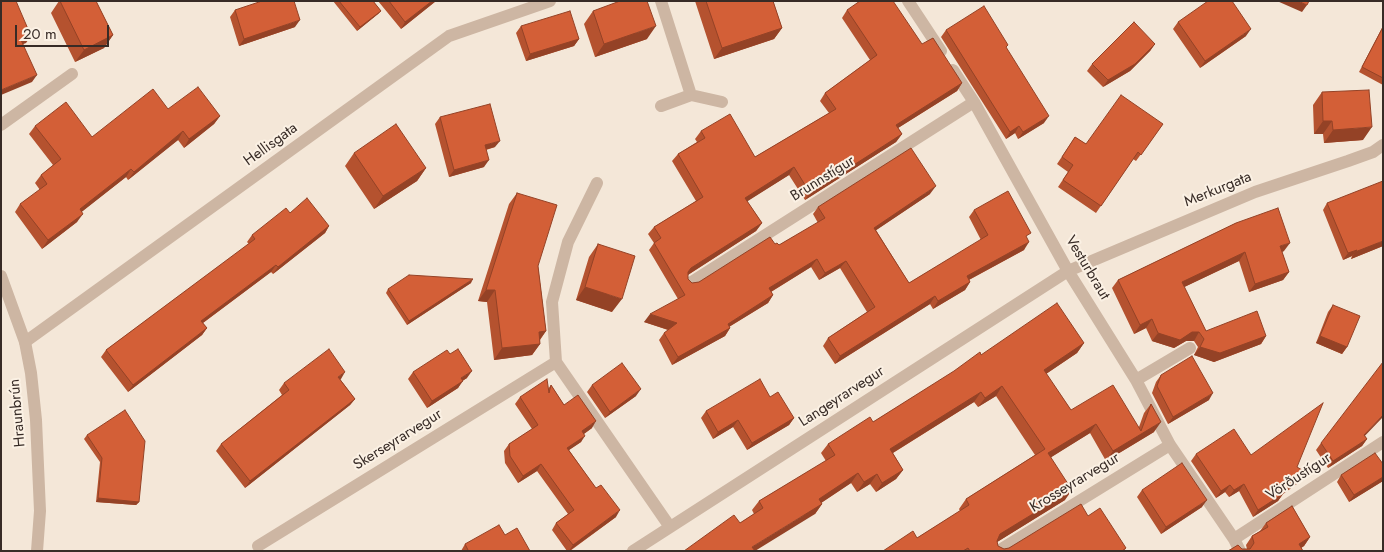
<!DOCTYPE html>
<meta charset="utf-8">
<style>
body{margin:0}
#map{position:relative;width:1384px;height:552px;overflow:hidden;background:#f4e7d8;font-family:Jost,sans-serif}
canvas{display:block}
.frame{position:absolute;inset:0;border:2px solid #372b26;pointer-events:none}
.scale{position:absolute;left:15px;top:25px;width:94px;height:22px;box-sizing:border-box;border:2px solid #372b26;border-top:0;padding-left:6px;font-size:15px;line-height:18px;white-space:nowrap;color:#372b26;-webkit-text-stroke:4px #fbf1e4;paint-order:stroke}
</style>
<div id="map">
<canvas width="1384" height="552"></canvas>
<div class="frame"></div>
<div class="scale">20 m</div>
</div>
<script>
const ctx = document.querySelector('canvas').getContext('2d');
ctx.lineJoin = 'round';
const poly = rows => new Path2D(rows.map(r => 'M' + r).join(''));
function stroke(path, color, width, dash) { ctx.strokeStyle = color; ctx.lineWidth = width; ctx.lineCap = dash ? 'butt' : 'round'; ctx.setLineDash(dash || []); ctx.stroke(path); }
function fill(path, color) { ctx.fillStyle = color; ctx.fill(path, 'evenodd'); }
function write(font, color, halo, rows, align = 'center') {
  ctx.font = font + ' Jost,sans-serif'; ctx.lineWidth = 4; ctx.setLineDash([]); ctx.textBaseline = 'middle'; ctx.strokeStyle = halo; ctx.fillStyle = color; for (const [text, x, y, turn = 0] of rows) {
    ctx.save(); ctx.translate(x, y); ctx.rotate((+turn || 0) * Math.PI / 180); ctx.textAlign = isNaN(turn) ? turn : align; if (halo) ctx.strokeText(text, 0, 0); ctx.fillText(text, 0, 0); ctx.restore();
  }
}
stroke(poly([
 [661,1,691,95,661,106],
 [908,1,941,51],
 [953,70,974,102,1068,271,1136,380,1170,445,1234,539,1240,551],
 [691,95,722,102],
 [1,125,72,74],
 [597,183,568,242,552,302,556,362,670,527],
 [690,283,974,102],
 [25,342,449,36,550,1],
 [1136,380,1190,348],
 [1234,539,1383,442],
 [258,546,556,362],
 [633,551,1068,271,1255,192,1348,161,1373,152,1383,145],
 [998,551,1170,445]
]), '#cdb6a3', 12);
stroke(poly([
 [1,276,25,342,31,373,36,420,40,511,37,551]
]), '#cdb6a3', 12);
fill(poly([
 [59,1,96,1,113,35,104,48,75,62,51,13],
 [333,1,373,1,381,11,378,14,357,31],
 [378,1,436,1,401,29],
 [695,1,773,1,782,28,774,39,714,59],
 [235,10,295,27,239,46,230,17],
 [847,10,922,44,962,83,957,91,898,128,902,134,896,142,805,200,789,175,747,201,762,223,756,231,688,275,688,279,692,283,699,282,775,244,779,245,818,223,813,214,818,207,930,194,876,230,909,283,981,240,969,217,974,210,1027,238,1024,250,969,280,970,282,965,290,933,309,930,304,835,364,823,346,828,338,867,312,840,268,819,280,811,267,771,292,773,295,768,303,729,327,730,328,725,336,672,365,659,340,664,333,668,330,644,322,678,299,649,250,654,243,648,234,654,227,696,201,672,161,678,154,697,142,695,139,701,131,755,157,829,113,820,101,825,93,870,60,842,18],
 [593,11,647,39,595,57,584,24],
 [1178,22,1246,36,1200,68,1173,29],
 [521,26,579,39,574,46,526,61,516,33],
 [1383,26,1383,85,1359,72],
 [946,30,1006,48,1044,123,1018,139,1015,133,1006,139,941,37],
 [1155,44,1150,51,1130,71,1103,87,1087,71,1092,64],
 [1322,92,1363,140,1324,143,1323,134,1314,134,1313,105],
 [220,116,214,124,184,148,178,140,128,180,126,177,81,212,77,222,42,249,15,212,20,204,40,190,35,183,41,175,53,165,29,134,35,126,92,137],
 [440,117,495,147,486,150,484,167,449,177,435,124],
 [1163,124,1136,161,1133,159,1096,213,1058,187,1068,172,1057,164,1075,137,1086,144],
 [354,153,426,168,417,181,374,209,345,166],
 [517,193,538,266,546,331,540,340,540,344,532,355,494,360,487,302,478,301,509,204],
 [1327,203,1383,246,1351,259,1352,256,1343,260,1323,210],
 [290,213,329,226,325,233,273,274,271,272,203,323,207,328,202,335,128,392,101,357,106,350,249,244,247,242,252,235],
 [1236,223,1284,251,1282,252,1289,272,1283,280,1249,292,1239,261,1184,287,1206,331,1266,336,1261,344,1214,362,1194,355,1198,347,1194,341,1186,341,1174,348,1152,341,1146,328,1134,334,1112,288,1118,280],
 [598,244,612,312,576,300,589,257],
 [471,283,407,325,386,293,388,289],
 [1333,305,1347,347,1342,354,1316,343,1328,312],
 [1084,343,1077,353,1046,374,1071,410,1139,427,1144,413,1151,404,1154,432,1106,461,1090,433,1051,457,1065,500,997,542,998,546,1004,549,1009,548,1088,516,1126,548,1124,551,883,551,917,538,960,511,959,509,966,499,1035,455,996,396,978,407,974,402,893,453,903,470,896,479,876,492,870,484,857,492,851,483,821,503,822,504,815,514,740,523,754,514,752,510,759,501,826,461,821,453,828,444,873,422,981,355],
 [413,372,467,378,462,381,458,388,427,408,408,379],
 [1161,375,1209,400,1168,424,1152,393,1156,382],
 [340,379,355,399,350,405,245,488,216,451,221,444,282,395,279,390,284,383,341,379],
 [551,385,564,405,592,428,584,434,581,442,569,450,616,517,570,551,567,551,552,530,556,523,568,514,537,471,518,483,505,463,504,451,509,444,532,429,515,404,520,397,548,389],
 [592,385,636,396,605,418,587,392],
 [770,397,794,418,789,425,747,450,733,427,713,439,701,418,706,411],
 [87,435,139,502,136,505,96,502,100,462,84,439],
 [1365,436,1367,439,1362,446,1328,468,1316,450,1321,443],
 [1196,454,1251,455,1297,467,1302,480,1283,494,1278,501,1253,517,1239,491,1229,497,1225,492,1216,498,1191,461],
 [1383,464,1383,481,1349,502,1337,482,1341,475],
 [1142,490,1202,507,1161,534,1137,497],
 [1292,506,1310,537,1304,546,1301,548,1303,551,1228,551,1238,545,1242,549,1247,549,1246,545,1252,536,1260,531,1266,523],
 [505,535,530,551,461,551,465,544]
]), '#b5522f');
fill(poly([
 [432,1,436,1,401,29,405,22],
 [1277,1,1298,1,1307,5,1302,12],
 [381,11,378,14,357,31,360,27],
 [300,20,295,27,239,46,244,39],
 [656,26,647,39,595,57,604,44],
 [782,28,774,39,714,59,722,48],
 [1251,29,1246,36,1200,68,1205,61],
 [113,35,104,48,75,62,84,50],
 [31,36,26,43,16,47,21,40],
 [579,39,574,46,526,61,530,54],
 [1155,44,1150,51,1130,71,1103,87,1108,80],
 [37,75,32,82,1,95,1,90],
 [962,83,957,91,890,133,896,125],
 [220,116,214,124,184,148,189,139],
 [1049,116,1044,123,1018,139,1023,132],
 [1323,121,1332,121,1323,134,1314,134],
 [1019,126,1015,133,1006,139,1010,132],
 [1372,127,1363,140,1324,143,1333,130],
 [183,131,178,140,128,180,134,172],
 [902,134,896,142,805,200,810,193],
 [500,141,495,147,480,151,485,145],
 [489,160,484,167,449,177,454,170],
 [794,167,789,175,740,206,745,198],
 [426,168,417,181,374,209,383,196],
 [131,169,126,177,74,218,80,209],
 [936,186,930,194,869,235,874,228],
 [83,214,77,222,42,249,48,240],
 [762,223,756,231,686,276,683,280,691,268],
 [329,226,325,233,273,274,278,267],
 [1383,241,1383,246,1351,259,1355,252],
 [1029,242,1024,250,961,284,967,276],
 [1290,243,1284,251,1274,255,1280,246],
 [1357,250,1352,256,1343,260,1348,253],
 [1245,252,1239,261,1176,291,1182,282],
 [817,259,811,267,764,296,769,288],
 [846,261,840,268,819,280,825,273],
 [276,265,271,272,196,328,201,321],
 [1289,272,1283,280,1249,292,1255,284],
 [473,279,471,283,407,325,409,321],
 [970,282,965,290,933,309,938,301],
 [585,287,622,299,612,312,576,300],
 [486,290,495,290,487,302,478,301],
 [773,295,768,303,722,331,728,324],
 [935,296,930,304,835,364,840,356],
 [650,314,677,323,672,331,644,322],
 [1152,319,1146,328,1134,334,1140,325],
 [207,328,202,335,128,392,133,385],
 [730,328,725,336,672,365,678,357],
 [546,331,538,342,539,332],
 [1199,332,1194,341,1186,341,1174,348,1152,341,1158,333],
 [1266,336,1261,344,1214,362,1194,355,1200,347],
 [1320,336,1347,347,1342,354,1316,343],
 [1084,343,1077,353,1037,380,1044,370],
 [540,344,532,355,494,360,502,348],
 [472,371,467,378,456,385,461,378],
 [345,372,341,379,334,384,338,377],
 [463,381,458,388,427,408,432,401],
 [1002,386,996,396,978,407,985,398],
 [641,389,636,396,605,418,610,412],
 [981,392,974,402,883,459,890,449],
 [1213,393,1209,400,1168,424,1173,417],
 [355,399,350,405,245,488,250,481],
 [1383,415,1383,417,1359,442,1364,435],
 [794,418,789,425,747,450,752,443],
 [738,420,733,427,713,439,718,432],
 [596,421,592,428,578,438,582,431],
 [1161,422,1154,432,1106,461,1113,451],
 [1096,424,1090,433,1042,463,1048,453],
 [585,436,581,442,563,454,567,448],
 [1367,439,1362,446,1328,468,1333,461],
 [541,464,537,471,518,483,523,476],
 [903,470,896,479,876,492,882,483],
 [858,473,851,483,812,509,819,499],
 [1307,473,1302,480,1283,494,1278,501,1253,517,1258,510],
 [877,474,870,484,857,492,864,482],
 [1383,477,1383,481,1349,502,1354,495],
 [1244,484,1239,491,1229,497,1234,490],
 [1230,485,1225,492,1216,498,1221,491],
 [1072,490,1065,500,994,544,1000,534],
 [98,498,139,502,136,505,96,502],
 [1207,500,1202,507,1161,534,1166,527],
 [822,504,815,514,755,551,750,551,752,547],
 [620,510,616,517,569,551,573,545],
 [1310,537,1304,546,1296,551,1299,544]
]), '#944226');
const building = poly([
 [1,1,16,1,31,36,21,40,37,75,1,90,1,1],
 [60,1,96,1,113,35,84,50,60,1],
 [262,1,294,1,300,20,244,39,235,10,262,1],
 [339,1,373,1,381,11,360,27,339,1],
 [389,1,432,1,405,22,389,1],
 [620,1,647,1,656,26,604,44,593,11,620,1],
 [706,1,773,1,782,28,722,48,706,1],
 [860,1,893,1,922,44,933,38,962,83,896,125,902,134,810,193,794,167,745,198,762,223,691,268,688,272,688,279,692,283,699,282,770,237,775,244,777,243,779,245,825,218,818,207,911,148,936,186,874,228,909,283,988,235,974,210,1008,191,1031,233,1026,236,1029,242,967,276,970,282,938,301,935,296,840,356,828,338,875,307,846,261,825,273,817,259,769,288,773,295,728,324,730,328,678,357,664,333,677,323,650,314,685,295,654,243,661,238,654,227,703,197,678,154,705,138,701,131,730,114,755,157,836,109,825,93,877,55,847,10,860,1],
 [1208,1,1232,1,1251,29,1205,61,1178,22,1208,1],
 [1298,1,1309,1,1307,5,1298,1],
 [984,6,1008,45,1006,47,1049,116,1023,132,1019,126,1010,132,946,30,984,6],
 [570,11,579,39,530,54,521,26,570,11],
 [1134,22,1155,44,1135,64,1108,80,1092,64,1134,22],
 [1383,27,1383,78,1362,67,1383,27],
 [198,87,220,116,189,139,183,131,134,172,131,169,80,209,83,214,48,240,20,204,47,184,41,175,61,159,35,126,66,102,92,137,153,89,168,109,198,87],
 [1369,90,1372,127,1333,130,1332,121,1323,121,1322,92,1369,90],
 [1121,95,1163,124,1141,155,1138,152,1101,206,1063,180,1073,165,1062,157,1075,137,1086,144,1121,95],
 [490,104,500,141,485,145,489,160,454,170,440,117,490,104],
 [396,124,426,168,383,196,354,153,396,124],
 [1383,181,1383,241,1355,252,1357,250,1348,253,1327,203,1383,181],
 [517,193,557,205,538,266,546,331,539,332,540,344,502,348,495,290,486,290,517,193],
 [307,198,329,226,278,267,276,265,201,321,207,328,133,385,106,350,255,239,252,235,286,208,290,213,307,198],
 [1278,208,1290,243,1280,246,1289,272,1255,284,1245,252,1182,282,1206,331,1257,311,1266,336,1220,353,1200,347,1204,339,1199,332,1192,332,1180,340,1158,333,1152,319,1140,325,1118,280,1236,223,1278,208],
 [598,244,635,256,622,299,585,287,598,244],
 [409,275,473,279,409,321,388,289,409,275],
 [1057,303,1084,343,1044,370,1071,410,1113,385,1141,431,1151,404,1161,422,1113,451,1096,424,1048,453,1072,490,1000,534,997,541,998,546,1004,549,1009,548,1081,504,1088,516,1100,508,1126,548,1122,551,970,551,968,548,963,551,883,551,913,531,917,538,969,505,966,499,1045,449,1002,386,985,398,981,392,890,449,903,470,882,483,877,474,864,482,858,473,819,499,822,504,752,547,755,551,684,551,734,515,740,523,763,508,759,501,835,455,828,444,870,417,873,422,954,371,980,352,981,355,1057,303],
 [1333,305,1360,316,1347,347,1320,336,1333,305],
 [329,349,345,372,338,377,355,399,250,481,221,444,289,390,284,383,329,349],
 [458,349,472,371,461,378,463,381,432,401,413,372,447,350,450,354,458,349],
 [1192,356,1213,393,1173,417,1157,386,1161,375,1192,356],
 [1383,362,1383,415,1364,435,1367,439,1333,461,1321,443,1383,362],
 [622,363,641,389,610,412,592,385,622,363],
 [547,379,549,393,551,385,564,405,578,395,596,421,582,431,585,436,567,448,596,488,601,485,620,510,573,545,556,523,574,510,541,464,523,476,510,456,509,444,538,425,520,397,547,379],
 [760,379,770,397,778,392,794,418,752,443,738,420,718,432,706,411,760,379],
 [1323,403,1297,467,1307,473,1282,492,1283,494,1258,510,1244,484,1234,490,1230,485,1221,491,1196,454,1234,429,1251,455,1323,403],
 [125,410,145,441,139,502,98,498,102,458,87,435,125,410],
 [1375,453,1383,464,1383,477,1354,495,1341,475,1375,453],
 [1182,463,1207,500,1166,527,1142,490,1182,463],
 [1292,506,1310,537,1299,544,1303,551,1228,551,1238,545,1242,549,1250,549,1254,543,1252,536,1268,527,1266,523,1292,506],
 [499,525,505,535,517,528,530,551,467,551,468,550,465,544,499,525]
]);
fill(building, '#d35f37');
stroke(building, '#944226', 1);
write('15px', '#372b26', '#fbf1e4', [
 ["Hellisgata",271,145,-36],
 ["Brunnstígur",823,179,-32],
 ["Merkurgata",1218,190,-22],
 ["Vesturbraut",1087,268,59],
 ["Langeyrarvegur",842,397,-33],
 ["Hraunbrún",18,413,-95],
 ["Skerseyrarvegur",398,440,-32],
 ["Vörðustígur",1299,477,-33],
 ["Krosseyrarvegur",1075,483,-31]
]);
</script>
